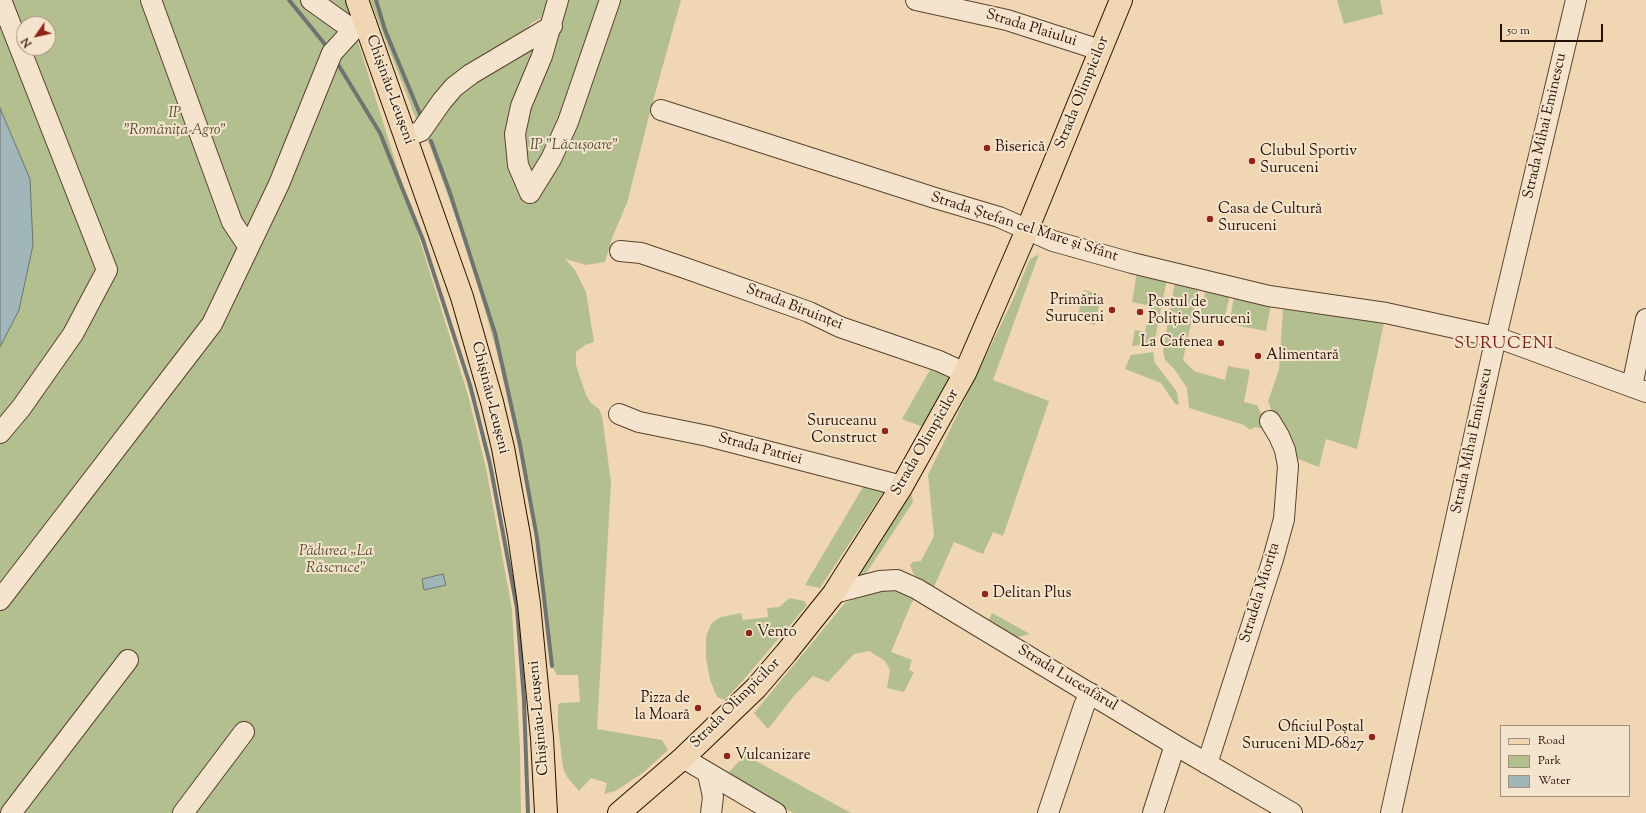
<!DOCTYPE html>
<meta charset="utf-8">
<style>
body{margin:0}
#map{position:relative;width:1646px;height:813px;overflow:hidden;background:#f0d6b2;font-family:"Sorts Mill Goudy",serif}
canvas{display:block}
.legend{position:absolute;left:1500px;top:725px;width:130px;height:72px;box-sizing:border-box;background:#f5e4cd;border:1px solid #a1907c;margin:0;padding:5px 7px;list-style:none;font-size:12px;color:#241203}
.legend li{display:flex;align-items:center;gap:8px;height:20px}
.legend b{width:20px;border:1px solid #a1907c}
.north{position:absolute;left:16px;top:16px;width:40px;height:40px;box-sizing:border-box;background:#f5e4cd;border:1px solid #a1907c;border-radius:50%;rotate:236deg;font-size:11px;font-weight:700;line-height:16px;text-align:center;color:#241203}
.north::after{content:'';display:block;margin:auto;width:14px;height:18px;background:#8f2418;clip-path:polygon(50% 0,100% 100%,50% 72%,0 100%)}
.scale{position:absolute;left:1500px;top:24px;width:103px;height:18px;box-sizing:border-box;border:2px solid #241203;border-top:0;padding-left:5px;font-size:12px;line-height:14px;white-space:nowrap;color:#241203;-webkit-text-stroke:3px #f5e4cd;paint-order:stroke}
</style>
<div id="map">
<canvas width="1646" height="813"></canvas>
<ul class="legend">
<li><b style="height:5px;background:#f0d6b2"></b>Road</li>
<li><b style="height:11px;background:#b4bf90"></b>Park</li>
<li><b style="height:11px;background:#a1b6b9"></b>Water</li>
</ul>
<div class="north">N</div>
<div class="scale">50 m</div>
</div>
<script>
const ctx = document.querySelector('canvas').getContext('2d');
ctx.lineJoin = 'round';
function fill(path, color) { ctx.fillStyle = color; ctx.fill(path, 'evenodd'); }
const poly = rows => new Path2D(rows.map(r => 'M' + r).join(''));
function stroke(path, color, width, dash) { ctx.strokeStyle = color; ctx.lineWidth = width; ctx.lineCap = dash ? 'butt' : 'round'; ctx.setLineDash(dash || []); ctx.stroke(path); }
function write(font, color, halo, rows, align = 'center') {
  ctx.font = font + ' "Sorts Mill Goudy",serif'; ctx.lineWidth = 4; ctx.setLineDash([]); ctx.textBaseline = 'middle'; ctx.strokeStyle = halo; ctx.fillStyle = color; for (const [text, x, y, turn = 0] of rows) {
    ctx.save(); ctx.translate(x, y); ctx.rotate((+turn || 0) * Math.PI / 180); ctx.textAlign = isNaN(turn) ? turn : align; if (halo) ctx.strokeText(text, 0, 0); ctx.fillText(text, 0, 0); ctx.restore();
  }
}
fill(poly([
 [0,0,345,0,468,395,486,468,512,609,520,748,521,813,0,813],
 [24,24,48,24,48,48,24,48],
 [370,0,681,0,650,112,627,203,612,238,605,262,586,265,565,259,575,270,586,292,594,342,585,345,576,352,576,365,586,395,591,403,599,409,602,416,611,482,597,729,662,740,668,750,643,773,615,791,604,794,607,783,591,778,579,791,567,777,563,768,558,726,558,705,560,703,580,702,578,675,557,675,553,668,538,534,513,408,477,283,459,226,427,138,457,92,533,48,542,18,533,22,526,29,525,35,418,124],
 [1337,0,1380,0,1383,14,1344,24],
 [1039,254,993,380,1049,401,1003,536,993,532,983,554,954,542,933,589,915,577,910,565,913,562,921,561,934,536,928,475,1011,304,1030,259],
 [1137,272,1167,279,1155,339,1145,345,1132,346,1135,330,1145,332,1151,306,1132,302],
 [1175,281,1199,287,1183,360,1194,371,1225,380,1228,366,1250,370,1244,402,1257,405,1269,430,1255,427,1250,430,1244,425,1189,408,1187,388,1175,370,1165,360,1163,350],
 [1206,289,1230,294,1223,326,1204,322,1200,314],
 [1084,290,1101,295,1095,325,1077,319],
 [1234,297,1271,304,1266,331,1229,324],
 [1283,309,1384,323,1357,449,1326,439,1319,467,1293,457,1275,420,1268,401,1279,370],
 [1153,352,1155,363,1177,392,1179,405,1175,404,1161,383,1125,369,1131,355],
 [934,363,953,374,923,427,902,419],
 [857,482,884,491,820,588,805,585,863,487],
 [911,492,913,502,865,575,853,579],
 [897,590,915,598,911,604,891,652,912,660,909,670,914,672,904,692,887,688,890,670,885,661,869,651,854,654,828,682,813,676,793,697,768,729,754,713,845,603,872,592],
 [790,598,804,601,807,605,746,677,725,700,717,697,710,680,706,658,706,637,711,624,716,620,721,617,741,613,743,620,768,617,767,608,779,607],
 [992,613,1030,634,1014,638,988,622],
 [745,755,851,813,793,813,727,774]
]), '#b4bf90');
const water = poly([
 [0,108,30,179,33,245,19,310,0,347,0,108],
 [443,574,446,585,424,590,422,579,443,574]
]);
fill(water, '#a1b6b9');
stroke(water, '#6f7470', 1);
stroke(poly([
 [289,0,328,48],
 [376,0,385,30,420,114],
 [336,61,380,133,423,240,470,385,490,464,517,608,524,700,528,813],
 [431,141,450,193,495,333,520,445,537,538,552,666]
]), '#6f7470', 4);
const minor = poly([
 [151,0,232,222,248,246],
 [311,0,353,30],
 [916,0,1007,20,1100,50],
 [661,110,935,198,999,217,1053,241,1132,263,1269,296,1386,313,1496,337,1646,392],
 [406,137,421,131,442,101,454,87,471,74,552,26],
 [530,193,551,159,568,122,610,0],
 [530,193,518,165,515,134,521,106,542,56,558,0],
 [620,251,641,253,685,268,809,312,840,327,939,361,965,373],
 [1632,386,1646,319],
 [619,414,639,422,708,436,902,486],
 [0,433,21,408,73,334,107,270,1,0],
 [834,593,880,581,897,580,917,589,1175,745,1292,813],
 [0,600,212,324,279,184,332,53,353,30,366,23],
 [683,758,776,813],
 [1207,764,1273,559,1284,519,1288,466,1285,450,1279,436,1270,421],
 [708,774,713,797,711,813],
 [11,813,128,660],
 [183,813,244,732],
 [1048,813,1084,706,1090,693],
 [1153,813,1175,745],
 [1391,813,1496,337,1576,0]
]);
const major = poly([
 [619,813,683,758,756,688,786,653,834,593,902,486,965,373,1027,230,1121,0]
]);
const highway = poly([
 [357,0,462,297,492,402,503,448,519,535,529,604,542,738,546,813]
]);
stroke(minor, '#57432f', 22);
stroke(major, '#241203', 24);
stroke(highway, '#241203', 24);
stroke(minor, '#f5e4cd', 20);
stroke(major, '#f0d6b2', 22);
stroke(highway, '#f0d6b2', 22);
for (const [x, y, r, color] of [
 [987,148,4,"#8f2418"],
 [1252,161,4,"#8f2418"],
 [1210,219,4,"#8f2418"],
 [1112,310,4,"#8f2418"],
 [1140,312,4,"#8f2418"],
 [1221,343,4,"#8f2418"],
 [1258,356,4,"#8f2418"],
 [885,431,4,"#8f2418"],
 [985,594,4,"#8f2418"],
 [749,633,4,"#8f2418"],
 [698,708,4,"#8f2418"],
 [1372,737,4,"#8f2418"],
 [727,756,4,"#8f2418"]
]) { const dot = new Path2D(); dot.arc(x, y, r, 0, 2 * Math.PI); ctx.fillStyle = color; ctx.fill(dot); stroke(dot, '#f5e4cd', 1.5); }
write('15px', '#241203', '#f5e4cd', [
 ["Strada Plaiului",1031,29,17],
 ["Chișinău-Leușeni",389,90,70],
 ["Strada Olimpicilor",1083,93,-68],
 ["Strada Mihai Eminescu",1546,126,-77],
 ["Strada Ștefan cel Mare și Sfânt",1024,228,18],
 ["Strada Biruinței",794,308,21],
 ["Chișinău-Leușeni",489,398,76],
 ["Strada Mihai Eminescu",1473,441,-78],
 ["Strada Olimpicilor",926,443,-60],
 ["Strada Patriei",760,450,15],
 ["Stradela Miorița",1261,593,-73],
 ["Strada Luceafărul",1067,679,31],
 ["Strada Olimpicilor",736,704,-45],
 ["Chișinău-Leușeni",540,718,-95]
]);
write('italic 15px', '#564f34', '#f5e4cd', [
 ["IP",175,114],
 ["\"Romănița-Agro\"",175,131],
 ["IP \"Lăcușoare\"",574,146],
 ["Pădurea „La",336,552],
 ["Răscruce”",336,569]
]);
write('15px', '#241203', '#f5e4cd', [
 ["Biserică",995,148],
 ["Clubul Sportiv",1260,152],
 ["Suruceni",1260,169],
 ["Casa de Cultură",1218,210],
 ["Suruceni",1218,227],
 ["Primăria",1104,301,"right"],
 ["Suruceni",1104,318,"right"],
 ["Postul de",1148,303],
 ["Poliție Suruceni",1148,320],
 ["La Cafenea",1213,343,"right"],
 ["Alimentară",1266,356],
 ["Suruceanu",877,422,"right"],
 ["Construct",877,439,"right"],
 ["Delitan Plus",993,594],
 ["Vento",757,633],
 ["Pizza de",690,699,"right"],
 ["la Moară",690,716,"right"],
 ["Oficiul Poștal",1364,728,"right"],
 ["Suruceni MD-6827",1364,745,"right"],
 ["Vulcanizare",735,756]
], 'left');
ctx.letterSpacing = '1px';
write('17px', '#7a1f14', '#f5e4cd', [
 ["SURUCENI",1504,345]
]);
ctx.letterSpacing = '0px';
</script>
